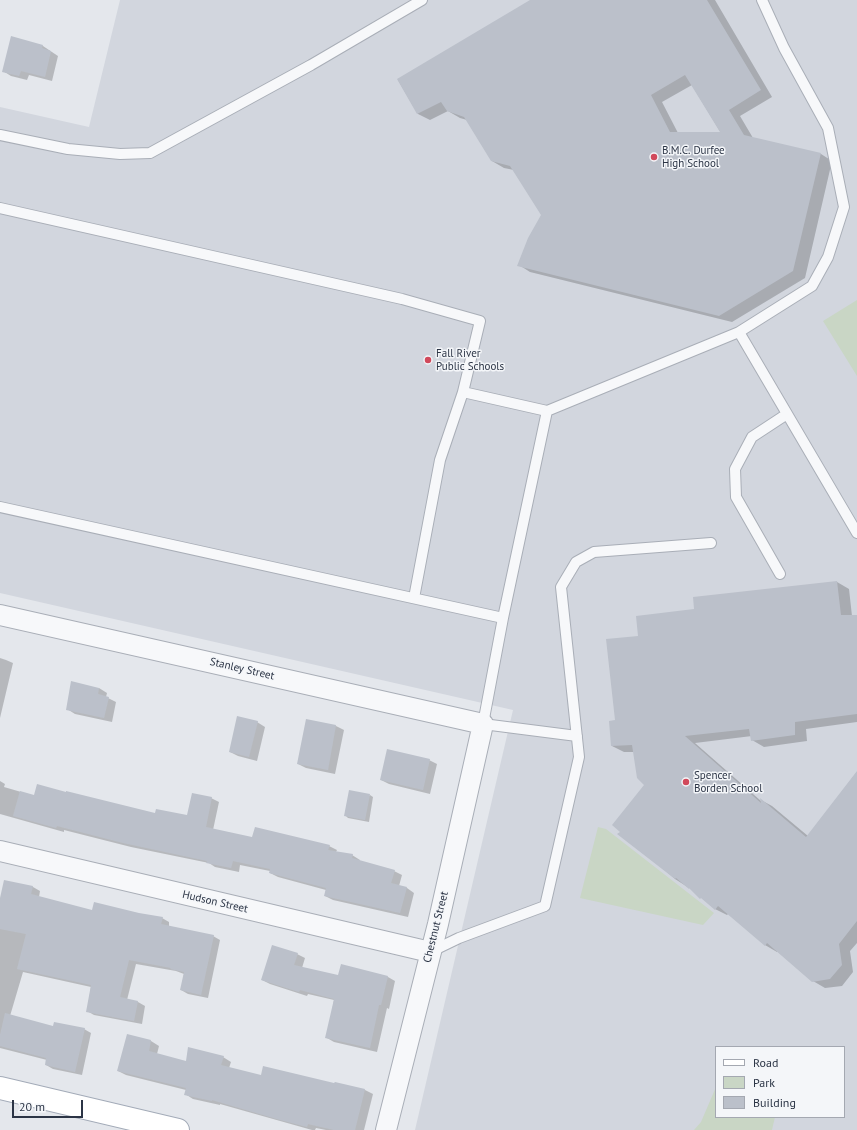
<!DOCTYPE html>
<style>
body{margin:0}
#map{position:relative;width:857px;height:1130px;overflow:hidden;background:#e4e7ec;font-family:"PT Sans",sans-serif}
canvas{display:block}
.legend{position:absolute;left:715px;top:1046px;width:130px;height:72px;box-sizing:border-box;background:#f4f6f9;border:1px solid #a4a8b1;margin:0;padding:5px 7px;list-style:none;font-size:12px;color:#2b3445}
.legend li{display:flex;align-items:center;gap:8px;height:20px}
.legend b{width:20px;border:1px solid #a4a8b1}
.scale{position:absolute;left:12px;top:1100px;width:71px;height:18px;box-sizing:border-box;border:2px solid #2b3445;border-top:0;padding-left:5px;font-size:12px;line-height:14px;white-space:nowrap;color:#2b3445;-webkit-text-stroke:3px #f4f6f9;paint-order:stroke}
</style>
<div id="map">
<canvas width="857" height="1130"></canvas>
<ul class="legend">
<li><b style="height:5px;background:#fff"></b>Road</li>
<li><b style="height:11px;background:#c9d6c5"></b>Park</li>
<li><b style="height:11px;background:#bbc0ca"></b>Building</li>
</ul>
<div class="scale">20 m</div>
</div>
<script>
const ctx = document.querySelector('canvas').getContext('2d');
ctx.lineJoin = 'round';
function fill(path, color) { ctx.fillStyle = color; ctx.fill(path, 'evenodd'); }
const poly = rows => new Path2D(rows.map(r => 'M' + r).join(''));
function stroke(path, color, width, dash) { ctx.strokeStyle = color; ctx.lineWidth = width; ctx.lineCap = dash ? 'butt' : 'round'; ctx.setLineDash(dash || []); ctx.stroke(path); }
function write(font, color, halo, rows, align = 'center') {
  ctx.font = font + ' "PT Sans",sans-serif'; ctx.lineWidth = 3; ctx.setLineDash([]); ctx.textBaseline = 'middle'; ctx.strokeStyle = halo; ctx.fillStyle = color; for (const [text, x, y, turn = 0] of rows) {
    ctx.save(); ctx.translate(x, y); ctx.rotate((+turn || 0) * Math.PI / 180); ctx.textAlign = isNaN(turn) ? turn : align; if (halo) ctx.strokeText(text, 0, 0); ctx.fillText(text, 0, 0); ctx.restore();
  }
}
fill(poly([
 [120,0,857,0,857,1130,415,1130,513,710,0,593,0,107,89,127],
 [716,1047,844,1047,844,1117,716,1117]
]), '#d2d6de');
fill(poly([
 [857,300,857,376,823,321],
 [598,827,606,829,714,913,703,925,580,898],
 [716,1087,716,1117,775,1117,772,1130,694,1130,701,1122]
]), '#c9d6c5');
fill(poly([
 [532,0,715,0,772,97,740,116,753,138,821,154,832,161,805,278,732,322,530,272,519,265,542,215,514,170,504,168,492,161,467,120,460,118,448,111,430,120,418,114,398,80],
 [692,85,721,133,678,133,662,102],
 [12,37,43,46,58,56,52,81,29,75,27,80,11,76,3,71],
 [837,582,849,589,852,616,857,616,857,722,806,729,807,741,764,747,752,740,752,736,695,743,761,801,761,800,772,806,808,836,857,772,857,943,850,951,853,972,842,986,825,988,813,981,777,951,777,952,765,945,729,913,727,915,715,909,694,891,675,879,621,832,645,785,634,752,624,752,612,746,616,721,639,636,696,610],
 [0,658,6,660,13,663,0,718],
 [99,688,107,693,106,697,116,702,112,722,75,714,67,709],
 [307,720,336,726,344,730,335,774,306,768,298,764],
 [257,722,265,727,257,761,238,756,230,752],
 [429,760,437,764,430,794,389,784,381,780],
 [0,781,5,784,4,787,35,796,156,815,188,817,211,798,219,802,213,830,253,838,329,846,337,850,336,852,352,855,360,860,360,861,394,871,402,875,399,886,407,888,414,893,408,917,333,900,325,896,326,890,278,877,270,873,270,871,240,865,239,872,215,867,209,863,131,847,64,830,64,832,0,814],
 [370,795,373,797,369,822,348,818,345,815],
 [5,881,33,887,40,891,39,897,93,911,162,918,169,922,169,927,213,936,220,940,208,998,188,994,181,990,184,974,176,971,136,964,127,1000,138,1002,145,1006,142,1024,94,1015,87,1011,91,987,23,972,10,1016,54,1027,84,1029,91,1033,82,1075,53,1069,46,1065,47,1060,0,1048,0,903],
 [297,954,305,958,302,968,339,977,342,965,388,977,395,981,389,1009,387,1008,377,1052,334,1042,327,1038,334,1000,308,994,307,996,270,984,262,980],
 [128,1036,151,1041,159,1046,157,1054,187,1062,223,1057,231,1062,229,1068,262,1077,335,1085,335,1083,365,1090,373,1094,364,1130,326,1130,316,1128,315,1130,312,1130,220,1104,220,1105,193,1099,185,1094,186,1090,126,1075,118,1071]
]), '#0003');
fill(poly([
 [530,0,707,0,761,90,729,110,744,135,821,153,793,271,719,316,517,266,528,238,541,215,510,166,491,161,464,117,447,111,441,102,417,114,397,79],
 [685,75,720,132,670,132,651,95],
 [11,36,43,45,42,48,51,51,45,77,21,71,19,76,2,72],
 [837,581,841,615,857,615,857,714,795,722,795,735,751,741,749,729,685,736,761,803,760,798,806,837,857,771,857,921,839,944,842,965,830,979,812,982,767,943,765,946,718,906,715,910,701,898,700,899,689,888,689,889,676,878,675,879,617,834,620,832,612,825,644,785,637,778,632,745,611,746,609,721,615,720,606,639,638,636,636,616,694,609,693,597],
 [71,681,99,688,98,694,109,697,104,718,66,710],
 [237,716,258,721,249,757,229,752],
 [306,719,336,725,328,770,297,764],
 [387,749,430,759,423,790,380,780],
 [37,784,66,792,66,791,155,813,156,809,187,815,192,793,212,797,206,827,252,837,255,827,330,845,328,850,353,854,352,858,395,870,391,883,407,887,400,913,324,896,326,888,269,873,270,869,233,861,231,868,206,863,207,861,123,843,57,826,56,828,13,816,20,791,34,795],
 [349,790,370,794,365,820,344,816],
 [4,880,33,886,31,894,92,910,94,902,139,913,163,917,161,924,214,935,201,995,180,990,184,972,170,969,171,968,129,960,120,997,138,1001,134,1021,86,1012,91,985,17,969,26,934,0,929,0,898],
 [272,945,298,953,294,965,338,975,341,964,388,976,381,1005,379,1005,370,1048,325,1038,334,999,300,990,299,992,261,980],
 [5,1013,53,1026,54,1022,85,1028,75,1072,45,1065,46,1058,0,1046,0,1035],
 [127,1034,151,1040,149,1051,186,1061,188,1047,224,1056,221,1065,261,1075,263,1066,334,1083,335,1082,365,1089,355,1130,334,1130,308,1124,307,1127,280,1120,212,1100,212,1101,184,1095,186,1088,117,1071]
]), '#bbc0ca');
const lane = poly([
 [762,0,784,48,828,128,844,207,828,257,812,286,739,332,857,533],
 [0,135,68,149,120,154,150,153,311,65,422,0],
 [0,208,402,299,480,321,463,392,547,411],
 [0,507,503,618,483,724,577,736],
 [780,574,736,497,735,469,752,437,787,414],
 [414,598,440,460,463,392],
 [503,618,547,411,739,332],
 [430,952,459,938,545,906,579,757,561,587,576,562,594,552,711,543]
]);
const street = poly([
 [0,615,483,724,438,924,386,1130],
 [0,851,430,952]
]);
const primary = poly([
 [0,1088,178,1130]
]);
stroke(lane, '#a9aeb7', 12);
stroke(street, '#a9aeb7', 22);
stroke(primary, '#a3abb8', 24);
stroke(lane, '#f7f8fa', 10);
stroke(street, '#f7f8fa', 20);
stroke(primary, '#fff', 22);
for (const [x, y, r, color] of [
 [654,157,4,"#d1495b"],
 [428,360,4,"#d1495b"],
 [686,782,4,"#d1495b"]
]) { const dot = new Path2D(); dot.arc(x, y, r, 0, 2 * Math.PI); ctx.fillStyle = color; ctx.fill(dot); stroke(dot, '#f4f6f9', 1.5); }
write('11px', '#2b3445', '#f4f6f9', [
 ["B.M.C. Durfee",662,151],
 ["High School",662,164],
 ["Fall River",436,354],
 ["Public Schools",436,367],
 ["Spencer",694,776],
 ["Borden School",694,789]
], 'left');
write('11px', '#2b3445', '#f4f6f9', [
 ["Stanley Street",242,669,13],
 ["Hudson Street",215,902,13],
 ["Chestnut Street",436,927,-76]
]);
</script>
